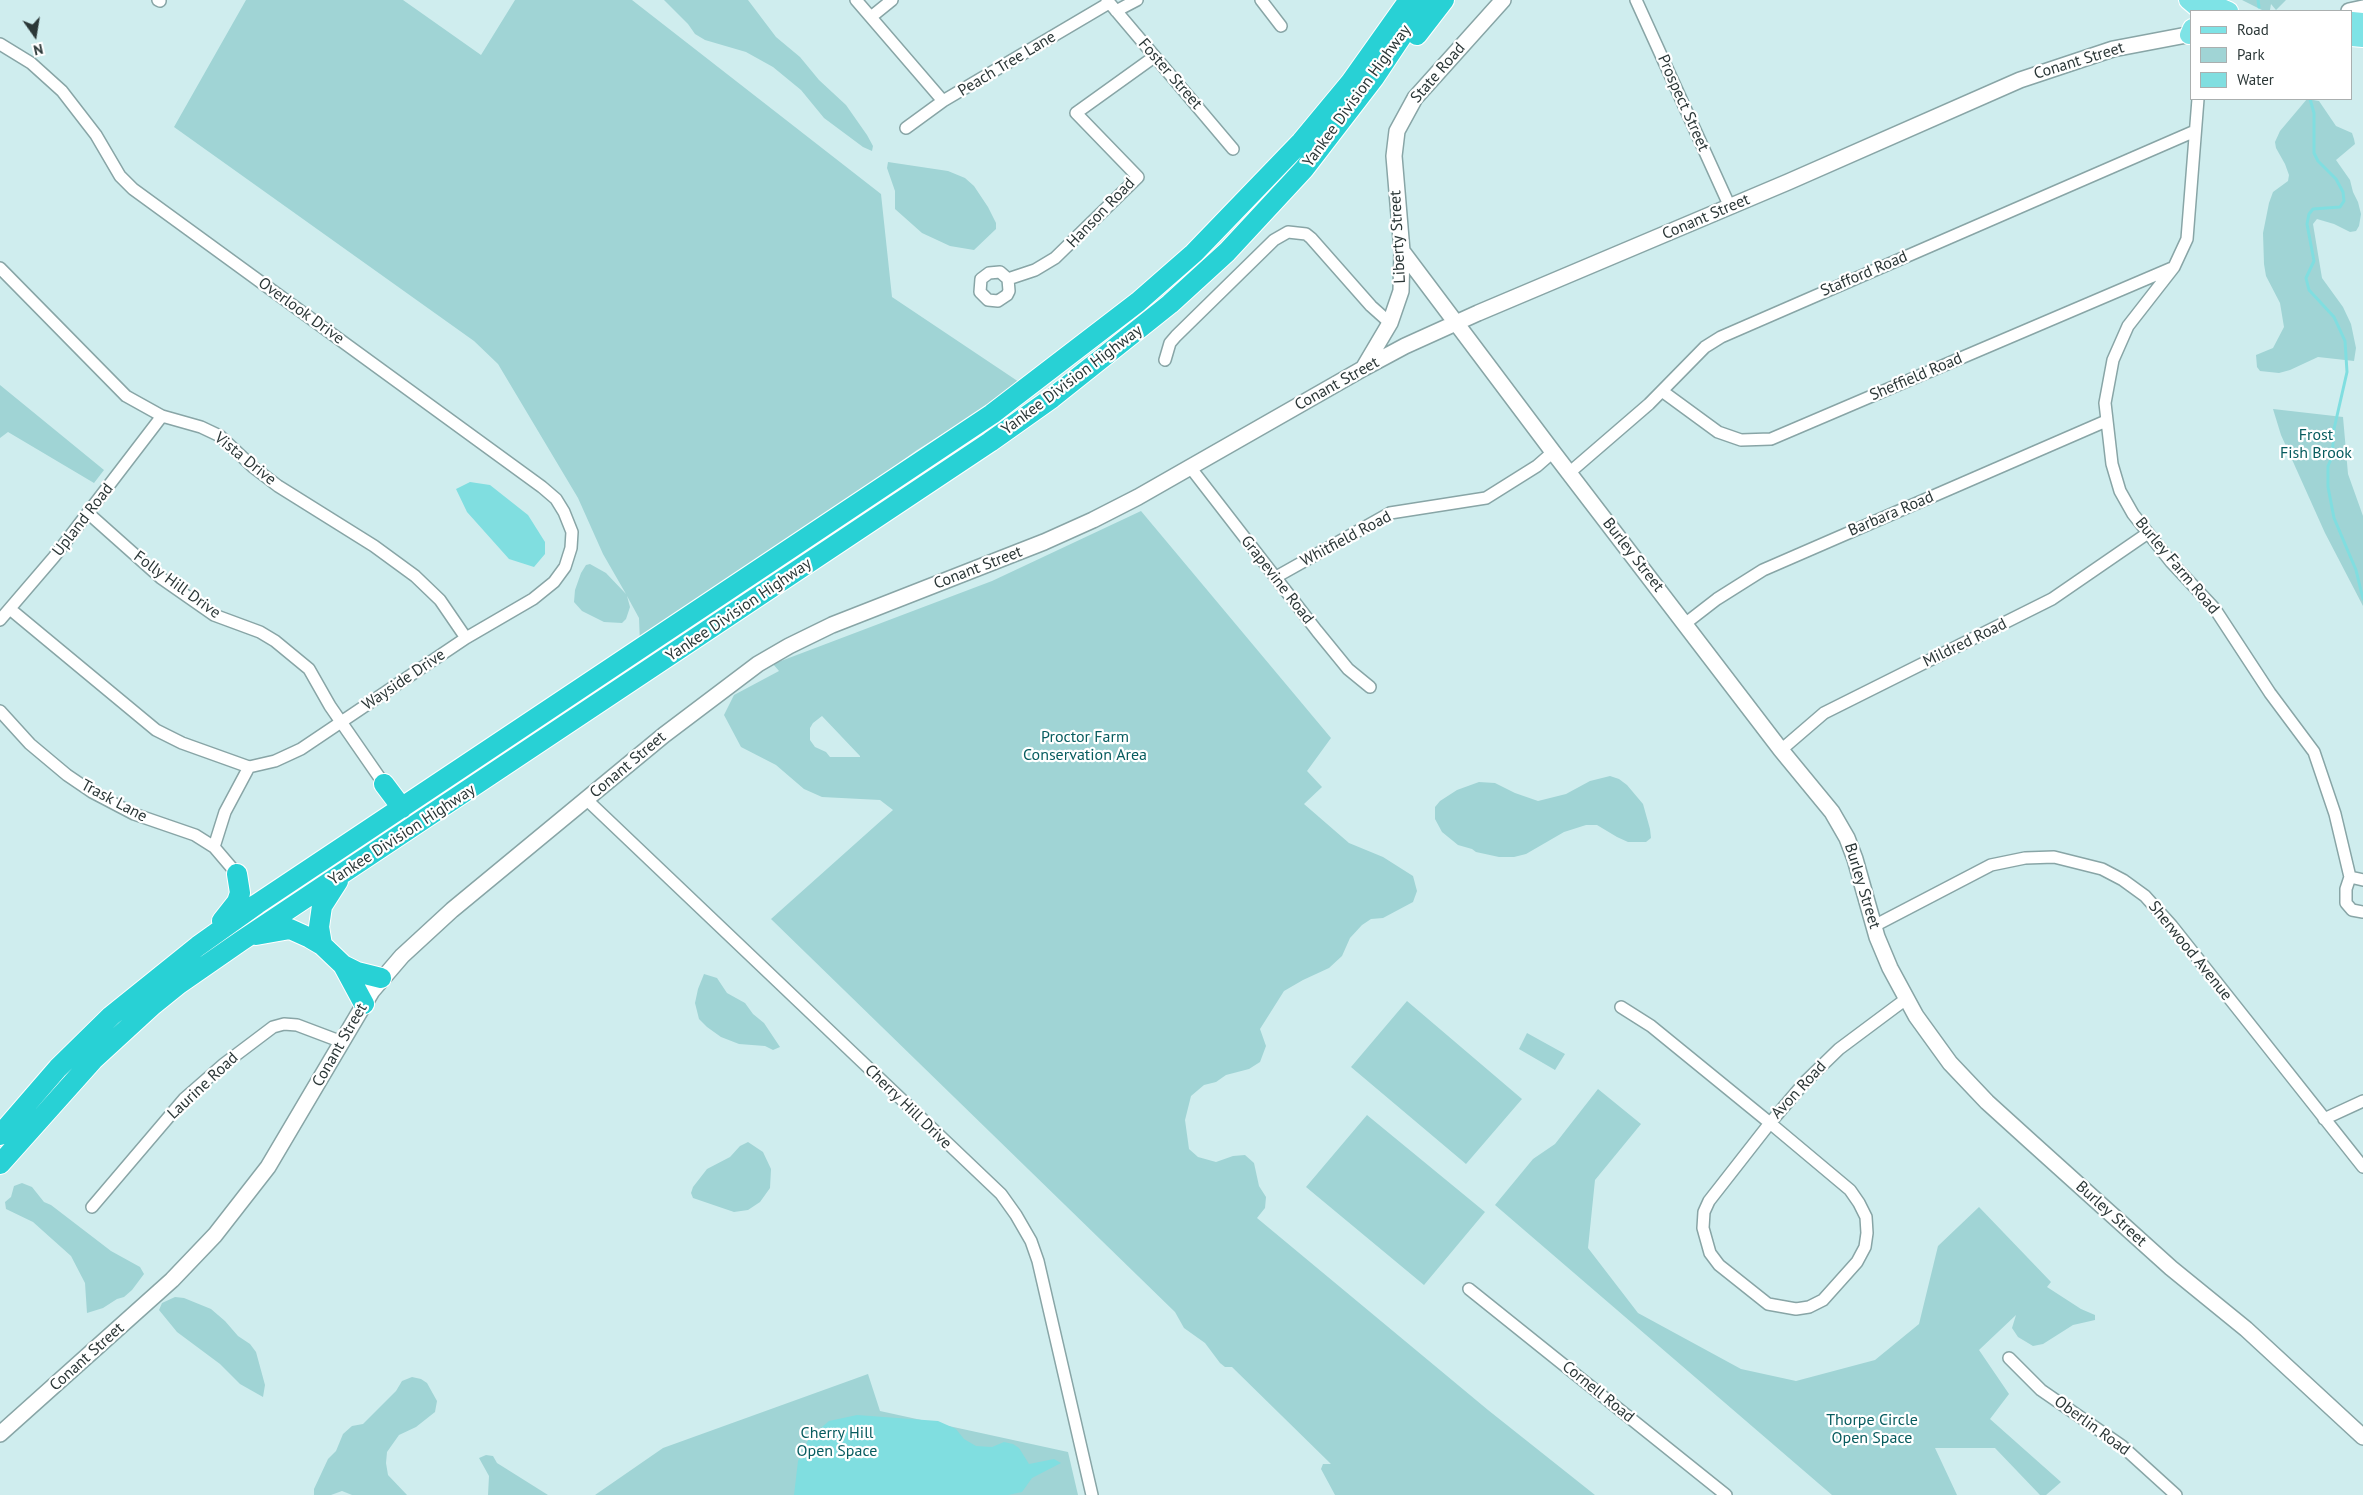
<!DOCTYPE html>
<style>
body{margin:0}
#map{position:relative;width:2363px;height:1495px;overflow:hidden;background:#cfedee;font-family:"PT Sans",sans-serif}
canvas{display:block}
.legend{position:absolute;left:2190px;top:10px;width:162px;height:90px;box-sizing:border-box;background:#fff;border:1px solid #aaafaf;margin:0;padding:6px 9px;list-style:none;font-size:15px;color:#2b3737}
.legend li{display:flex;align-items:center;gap:10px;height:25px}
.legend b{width:25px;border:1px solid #aaafaf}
.north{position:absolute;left:10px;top:10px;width:50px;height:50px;-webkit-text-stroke:4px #fff;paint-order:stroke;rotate:167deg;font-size:14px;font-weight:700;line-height:20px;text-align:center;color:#2b3737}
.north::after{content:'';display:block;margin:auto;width:18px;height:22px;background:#2b3737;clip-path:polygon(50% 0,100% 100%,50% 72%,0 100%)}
</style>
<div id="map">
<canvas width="2363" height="1495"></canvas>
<ul class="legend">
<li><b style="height:6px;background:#7ee3e6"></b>Road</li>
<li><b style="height:14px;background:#a0d4d5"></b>Park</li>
<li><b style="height:14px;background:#80dee0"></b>Water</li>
</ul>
<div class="north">N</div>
</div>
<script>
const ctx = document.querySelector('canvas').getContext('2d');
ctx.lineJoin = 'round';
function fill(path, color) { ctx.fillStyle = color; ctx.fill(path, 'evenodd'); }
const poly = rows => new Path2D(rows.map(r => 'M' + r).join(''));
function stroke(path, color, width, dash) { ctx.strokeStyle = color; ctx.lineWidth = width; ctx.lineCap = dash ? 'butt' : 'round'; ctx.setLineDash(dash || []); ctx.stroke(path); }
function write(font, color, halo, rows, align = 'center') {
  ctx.font = font + ' "PT Sans",sans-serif'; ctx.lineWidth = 4.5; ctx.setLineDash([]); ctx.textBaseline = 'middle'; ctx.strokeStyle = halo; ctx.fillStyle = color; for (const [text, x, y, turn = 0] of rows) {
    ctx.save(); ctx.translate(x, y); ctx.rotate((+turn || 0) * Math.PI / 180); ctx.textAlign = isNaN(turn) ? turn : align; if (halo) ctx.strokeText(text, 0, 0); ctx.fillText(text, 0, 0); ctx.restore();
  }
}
fill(poly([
 [246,0,403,0,481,55,515,0,632,0,881,194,892,297,1022,384,917,450,789,542,640,643,639,618,627,596,630,607,626,619,622,623,604,622,582,611,574,602,575,590,581,573,586,565,590,564,606,573,626,594,603,554,578,498,498,364,474,341,174,127],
 [664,0,748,0,776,37,800,57,819,80,846,105,867,135,873,146,872,151,863,147,824,118,801,90,773,67,746,52,705,40,695,34,688,24],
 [2242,0,2286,0,2276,10,2271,4,2270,10,2264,11],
 [2307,99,2319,101,2336,126,2352,133,2354,139,2355,144,2336,160,2350,180,2353,192,2358,202,2361,214,2359,226,2356,231,2350,232,2334,224,2317,219,2313,224,2322,278,2343,307,2351,324,2356,348,2354,361,2318,357,2290,370,2279,373,2260,371,2257,367,2256,355,2273,348,2284,327,2280,303,2266,276,2264,264,2263,233,2269,203,2273,192,2288,181,2289,175,2285,164,2276,148,2275,142,2280,131],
 [888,162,948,171,965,178,974,186,988,207,996,223,996,229,974,250,950,246,922,233,895,209,895,191,887,168],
 [0,385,104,470,94,483,8,432,0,438],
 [2273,409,2343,417,2348,474,2363,516,2363,606,2325,533,2281,435],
 [1141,511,1331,738,1307,771,1322,787,1304,804,1349,843,1383,857,1413,876,1417,891,1413,902,1383,918,1371,919,1362,925,1350,938,1342,956,1329,968,1303,980,1284,991,1260,1029,1266,1046,1260,1062,1249,1069,1226,1075,1216,1082,1204,1085,1191,1096,1185,1120,1189,1149,1198,1157,1216,1162,1233,1156,1245,1155,1254,1163,1259,1186,1266,1197,1265,1208,1257,1218,1488,1410,1595,1495,1335,1495,1321,1469,1323,1464,1331,1464,1232,1367,1225,1367,1220,1363,1205,1343,1184,1328,1175,1312,771,919,893,810,880,800,822,797,804,789,776,765,741,747,724,715,734,695,779,671,773,664,992,581],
 [822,716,860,756,860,757,830,757,826,752,815,747,810,740,810,728,813,723],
 [1610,776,1619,779,1627,785,1643,804,1650,829,1651,838,1646,842,1628,842,1617,837,1597,825,1586,825,1564,832,1526,854,1514,857,1499,857,1476,852,1472,849,1458,845,1442,832,1435,819,1435,807,1440,801,1457,790,1479,782,1495,783,1515,793,1538,801,1566,794,1590,781],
 [704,974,717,978,727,993,745,1003,753,1014,764,1023,780,1047,773,1050,765,1046,739,1044,721,1037,707,1027,699,1019,695,1003,698,989],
 [1407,1001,1522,1099,1466,1164,1351,1067],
 [1527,1033,1565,1054,1555,1070,1519,1049],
 [1598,1089,1641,1124,1595,1180,1588,1248,1638,1313,1741,1369,1796,1381,1875,1360,1919,1324,1938,1246,1979,1207,2051,1282,2047,1287,2081,1309,2095,1315,2095,1320,2073,1325,2043,1344,2033,1346,2018,1337,2012,1328,2016,1315,1979,1350,2009,1394,1990,1419,2061,1482,2046,1495,2040,1495,1995,1448,1935,1448,1957,1495,1832,1495,1495,1205,1533,1159,1555,1144],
 [1367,1115,1485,1212,1424,1285,1306,1187],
 [748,1142,763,1152,771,1169,770,1188,760,1202,748,1210,734,1212,693,1198,691,1193,693,1187,707,1169,730,1157,740,1146],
 [22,1183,32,1187,44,1202,51,1205,111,1251,140,1267,144,1274,132,1290,124,1297,117,1299,103,1308,87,1313,85,1283,71,1256,33,1222,6,1209,5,1202,11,1197,14,1186],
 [175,1297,184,1298,211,1309,225,1321,238,1336,250,1344,256,1352,265,1385,263,1397,240,1384,220,1364,177,1332,159,1310,162,1303],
 [868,1374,880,1411,1068,1452,1078,1495,595,1495,663,1448],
 [412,1377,421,1379,427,1383,437,1401,435,1412,416,1427,399,1435,387,1452,386,1463,388,1475,407,1495,352,1495,342,1491,331,1495,314,1495,314,1489,328,1459,336,1451,343,1434,352,1426,363,1424,396,1391,402,1381],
 [486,1455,493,1456,497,1463,548,1495,488,1495,489,1476,479,1458]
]), '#a0d4d5');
fill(poly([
 [470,482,490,485,528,515,545,542,545,554,534,567,509,559,467,512,456,489],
 [857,1415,938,1421,956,1429,964,1439,976,1446,992,1447,1004,1442,1013,1444,1019,1448,1029,1464,1054,1459,1061,1463,1032,1478,1022,1492,1008,1495,794,1495,798,1461,809,1438,829,1421]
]), '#80dee0');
stroke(poly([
 [2258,0,2259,7],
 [2310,99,2314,113,2314,153,2318,161,2336,179,2343,192,2344,201,2340,207,2313,209,2309,214,2307,224,2314,261,2306,278,2309,290,2334,317,2345,341,2347,372,2334,429,2332,457,2328,466,2328,487,2334,518,2356,570,2363,599]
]), '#80dee0', 3);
const street = poly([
 [158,0,160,1],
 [856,0,943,101],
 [1107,0,1233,149],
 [1261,0,1281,26],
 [1636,0,1730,207],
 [1116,11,1137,0],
 [871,17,892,0],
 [0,44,31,63,62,91,96,135,120,176,133,189,542,487,556,499,564,512,572,532,571,548,565,567,554,582,533,599,466,638,301,749,275,761,249,767,225,812,214,847],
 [2198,99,2187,239,2174,267,2128,326,2113,360,2105,403,2112,464,2120,491,2133,514,2171,562,2215,609,2270,693,2314,752,2335,814,2350,877,2346,889,2346,903,2352,910,2363,912],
 [906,128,943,101,1109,3],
 [0,268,126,396,162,416,201,427,220,436,253,467,278,486,374,546,415,576,440,600,466,638],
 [1008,279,1009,291,1007,295,998,301,988,300,980,292,981,279,989,273,1000,272,1008,279,1035,270,1055,258,1138,177,1076,113,1154,57],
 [1165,360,1170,343,1176,336,1274,240,1288,232,1306,234,1311,238,1371,306,1390,323],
 [1662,391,1718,432,1741,440,1771,439,2172,268],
 [1190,467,1317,631,1348,669,1370,687],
 [1569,473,1649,404,1705,347,1721,337,2195,131],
 [88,513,161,578,214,615,260,632,275,641,309,669,330,706,384,784],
 [1276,577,1390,513,1486,498,1537,466,1553,452],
 [10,609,156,730,182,743,249,767],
 [0,620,54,557,162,416],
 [1686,623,1717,599,1763,570,2106,421],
 [0,711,30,744,67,775,92,792,134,814,195,835,214,847,237,874],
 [1781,750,1824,713,2052,599,2148,533],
 [587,800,1001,1194,1016,1215,1031,1241,1038,1261,1092,1495],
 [2350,877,2363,880],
 [1874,926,1991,865,2025,858,2054,857,2102,869,2123,880,2145,896,2172,926,2363,1167],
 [1621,1007,1651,1026,1770,1123,1805,1082,1839,1049,1906,999],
 [2324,1119,2363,1101],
 [1770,1123,1850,1190,1859,1203,1866,1217,1867,1233,1865,1247,1857,1262,1823,1300,1809,1307,1796,1309,1768,1304,1719,1265,1710,1253,1703,1228,1704,1212,1709,1201,1770,1123],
 [92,1207,184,1099,224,1064,273,1027,284,1024,297,1025,342,1042],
 [1469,1289,1726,1495],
 [2009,1358,2041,1390,2122,1446,2176,1495]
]);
const secondary = poly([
 [2349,11,2363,8],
 [1402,251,1553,452,1781,750,1832,812,1847,838,1855,859,1877,937,1890,968,1916,1016,1950,1063,1987,1102,2030,1141,2171,1268,2246,1329,2363,1437],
 [1364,367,1390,323,1401,291,1402,251,1394,156,1397,131,1415,98,1503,0],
 [0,1434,172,1280,215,1235,268,1167,372,991,402,956,452,910,664,735,758,664,789,646,832,625,1044,542,1093,520,1138,497,1364,368,1405,346,1478,313,1788,182,2020,80,2113,49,2192,34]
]);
const primary = poly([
 [2188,0,2201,11],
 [2203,0,2229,11],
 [2352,21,2363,22],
 [2189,35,2192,28],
 [2352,37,2363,38]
]);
const highway = poly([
 [1417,35,1444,0],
 [384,784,402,808],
 [222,921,237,902,240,893,237,874],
 [256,935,290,929,310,938,322,945,343,965,364,1004],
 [322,945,319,927,322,906,338,881],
 [343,965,357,972,381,978],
 [0,1135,58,1068,111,1016,198,946,257,904,992,414,1138,302,1194,253,1301,142,1350,83,1409,0],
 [0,1164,93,1060,153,1005,179,984,241,941,990,442,1052,398,1170,304,1227,252,1304,169,1374,78,1426,0]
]);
stroke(street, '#88a5a6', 14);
stroke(secondary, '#88a5a6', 18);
stroke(primary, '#fff', 20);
stroke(highway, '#fff', 22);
stroke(street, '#fff', 11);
stroke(secondary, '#fff', 15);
stroke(primary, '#7ee3e6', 18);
stroke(highway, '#28d1d5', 20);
write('16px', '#2b3737', '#fff', [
 ["Conant Street",2079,61,-17],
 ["Peach Tree Lane",1007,64,-31],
 ["State Road",1438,73,-49],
 ["Foster Street",1170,74,49],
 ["Yankee Division Highway",1357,96,-54],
 ["Prospect Street",1683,103,66],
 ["Hanson Road",1101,213,-46],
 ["Conant Street",1706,217,-23],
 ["Liberty Street",1398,237,-93],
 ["Stafford Road",1864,274,-23],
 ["Overlook Drive",301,311,36],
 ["Sheffield Road",1916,377,-23],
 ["Yankee Division Highway",1072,380,-37],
 ["Conant Street",1337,384,-29],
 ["Vista Drive",245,459,39],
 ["Barbara Road",1891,514,-23],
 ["Upland Road",83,520,-52],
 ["Whitfield Road",1346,539,-28],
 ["Burley Street",1633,555,52],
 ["Burley Farm Road",2177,566,50],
 ["Conant Street",978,568,-21],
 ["Grapevine Road",1277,580,52],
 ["Folly Hill Drive",177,585,36],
 ["Yankee Division Highway",739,610,-34],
 ["Mildred Road",1965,643,-26],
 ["Wayside Drive",404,680,-34],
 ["Conant Street",628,765,-40],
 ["Trask Lane",114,801,28],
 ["Yankee Division Highway",402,835,-33],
 ["Burley Street",1862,886,73],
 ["Sherwood Avenue",2190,951,51],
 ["Conant Street",340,1045,-60],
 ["Laurine Road",203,1086,-43],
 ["Avon Road",1799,1090,-47],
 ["Cherry Hill Drive",908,1107,44],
 ["Burley Street",2111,1214,42],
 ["Conant Street",87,1357,-42],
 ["Cornell Road",1598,1392,39],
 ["Oberlin Road",2092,1426,36]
]);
write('16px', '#075c5f', '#fff', [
 ["Frost",2316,435],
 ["Fish Brook",2316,453],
 ["Proctor Farm",1085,737],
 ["Conservation Area",1085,755],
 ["Thorpe Circle",1872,1420],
 ["Open Space",1872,1438],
 ["Cherry Hill",837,1433],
 ["Open Space",837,1451]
]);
</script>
